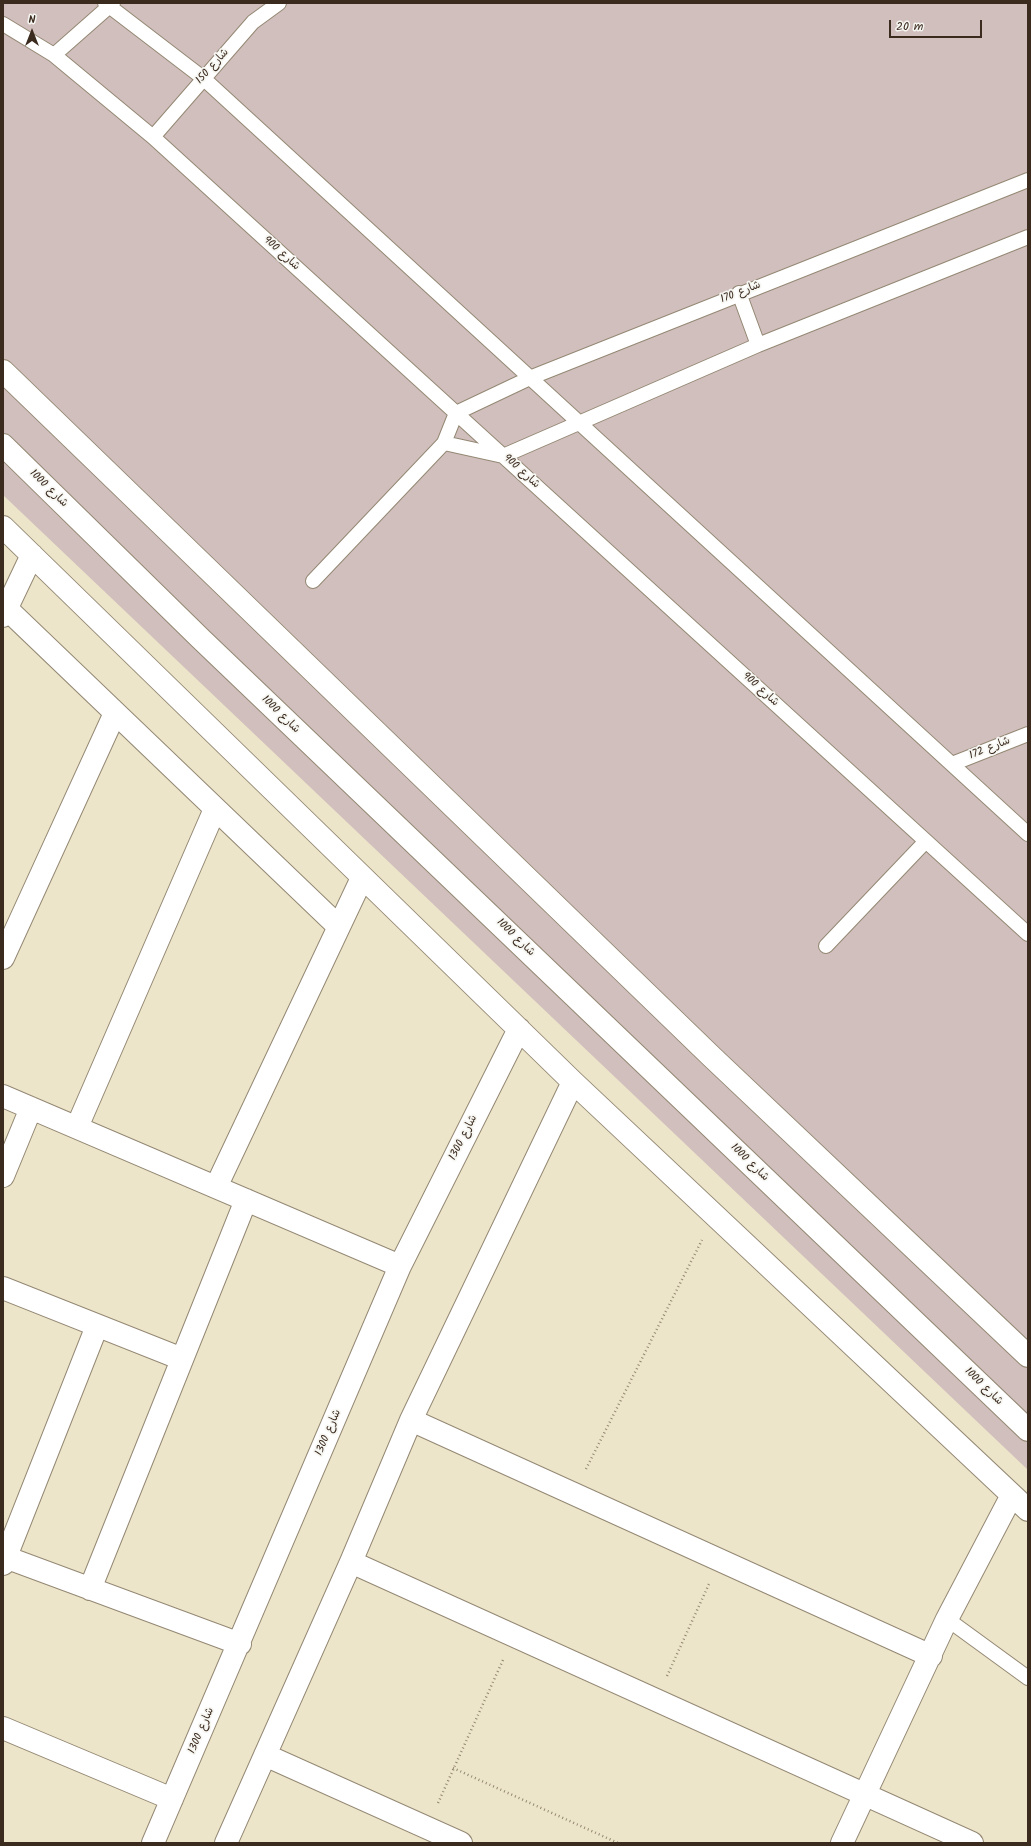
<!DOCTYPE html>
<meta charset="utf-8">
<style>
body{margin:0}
#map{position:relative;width:1031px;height:1846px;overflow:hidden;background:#ede5c9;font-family:Kalam,sans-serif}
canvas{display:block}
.frame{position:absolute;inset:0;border:4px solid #3b2a1e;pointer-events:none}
.north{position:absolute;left:12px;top:12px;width:40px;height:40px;-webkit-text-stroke:3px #f6f6f2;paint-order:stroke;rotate:0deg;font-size:11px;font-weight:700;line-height:16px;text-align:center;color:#3b2a1e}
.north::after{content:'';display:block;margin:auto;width:14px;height:18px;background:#3b2a1e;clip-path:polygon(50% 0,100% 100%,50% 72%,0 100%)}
.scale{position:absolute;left:889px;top:20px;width:93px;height:18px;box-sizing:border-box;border:2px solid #3b2a1e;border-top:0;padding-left:5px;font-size:12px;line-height:14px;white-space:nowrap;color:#3b2a1e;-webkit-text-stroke:3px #f6f6f2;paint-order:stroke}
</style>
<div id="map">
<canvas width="1031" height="1846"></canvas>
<div class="frame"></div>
<div class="north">N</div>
<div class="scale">20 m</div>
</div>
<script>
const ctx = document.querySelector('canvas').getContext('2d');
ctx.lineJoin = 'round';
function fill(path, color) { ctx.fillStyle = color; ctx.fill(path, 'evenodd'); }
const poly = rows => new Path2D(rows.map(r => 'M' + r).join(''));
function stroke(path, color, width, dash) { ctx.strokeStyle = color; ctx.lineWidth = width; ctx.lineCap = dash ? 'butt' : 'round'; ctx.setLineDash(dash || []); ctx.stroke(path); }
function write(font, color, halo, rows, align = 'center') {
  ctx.font = font + ' Kalam,"Playpen Sans Arabic",sans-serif'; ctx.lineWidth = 3.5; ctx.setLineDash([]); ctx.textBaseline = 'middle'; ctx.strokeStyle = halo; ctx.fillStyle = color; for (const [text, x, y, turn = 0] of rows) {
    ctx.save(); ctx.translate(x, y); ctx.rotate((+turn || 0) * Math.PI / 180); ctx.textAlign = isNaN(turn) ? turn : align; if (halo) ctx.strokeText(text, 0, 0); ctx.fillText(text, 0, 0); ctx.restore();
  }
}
fill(poly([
 [3,3,1028,3,1028,1470,3,495]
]), '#d1bfbd');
const lane = poly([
 [105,3,203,78,1028,834],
 [3,24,54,55,153,137,1028,934],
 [54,55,113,3],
 [153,137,253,22,279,3],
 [739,293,758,345],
 [444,443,503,456,758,345,1028,237],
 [313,581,444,443,456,413,532,377,1028,180],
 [952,764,1028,734],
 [826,946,926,841],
 [947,1619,1028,1678]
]);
const street = poly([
 [3,527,573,1082,1028,1510],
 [7,609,339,927],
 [3,616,32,555],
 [3,958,115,713],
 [3,1096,400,1266],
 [77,1127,215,809],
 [3,1176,31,1108],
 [216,1187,362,878],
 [3,1288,182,1359],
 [411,1420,931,1656],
 [5,1557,240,1644],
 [351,1562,972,1843],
 [3,1564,97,1326],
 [90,1589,246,1200],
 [3,1728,172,1799],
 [265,1755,461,1843],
 [153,1843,400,1266,519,1029],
 [226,1843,351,1562,411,1420,573,1082],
 [842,1843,947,1619,1012,1495]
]);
const secondary = poly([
 [3,371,712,1057,1028,1356],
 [3,445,201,639,1028,1430]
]);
stroke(lane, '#948874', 16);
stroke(street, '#948874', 24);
stroke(secondary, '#948874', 24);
stroke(poly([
 [586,1469,702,1240],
 [667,1676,709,1584],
 [453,1768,618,1843],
 [438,1803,503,1660]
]), '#948874', 2.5, [1, 3]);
stroke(lane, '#fff', 14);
stroke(street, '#fff', 22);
stroke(secondary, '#fff', 22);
write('11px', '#3b2a1e', '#f6f6f2', [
 ["شارع 150",213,67,-48],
 ["شارع 900",281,254,42],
 ["شارع 170",741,293,-22],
 ["شارع 900",521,472,42],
 ["شارع 1000",48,489,44],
 ["شارع 900",760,690,42],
 ["شارع 1000",280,715,44],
 ["شارع 172",990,749,-22],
 ["شارع 1000",515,938,44],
 ["شارع 1300",464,1138,-63],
 ["شارع 1000",749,1163,44],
 ["شارع 1000",983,1387,44],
 ["شارع 1300",329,1433,-67],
 ["شارع 1300",202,1731,-67]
]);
</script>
